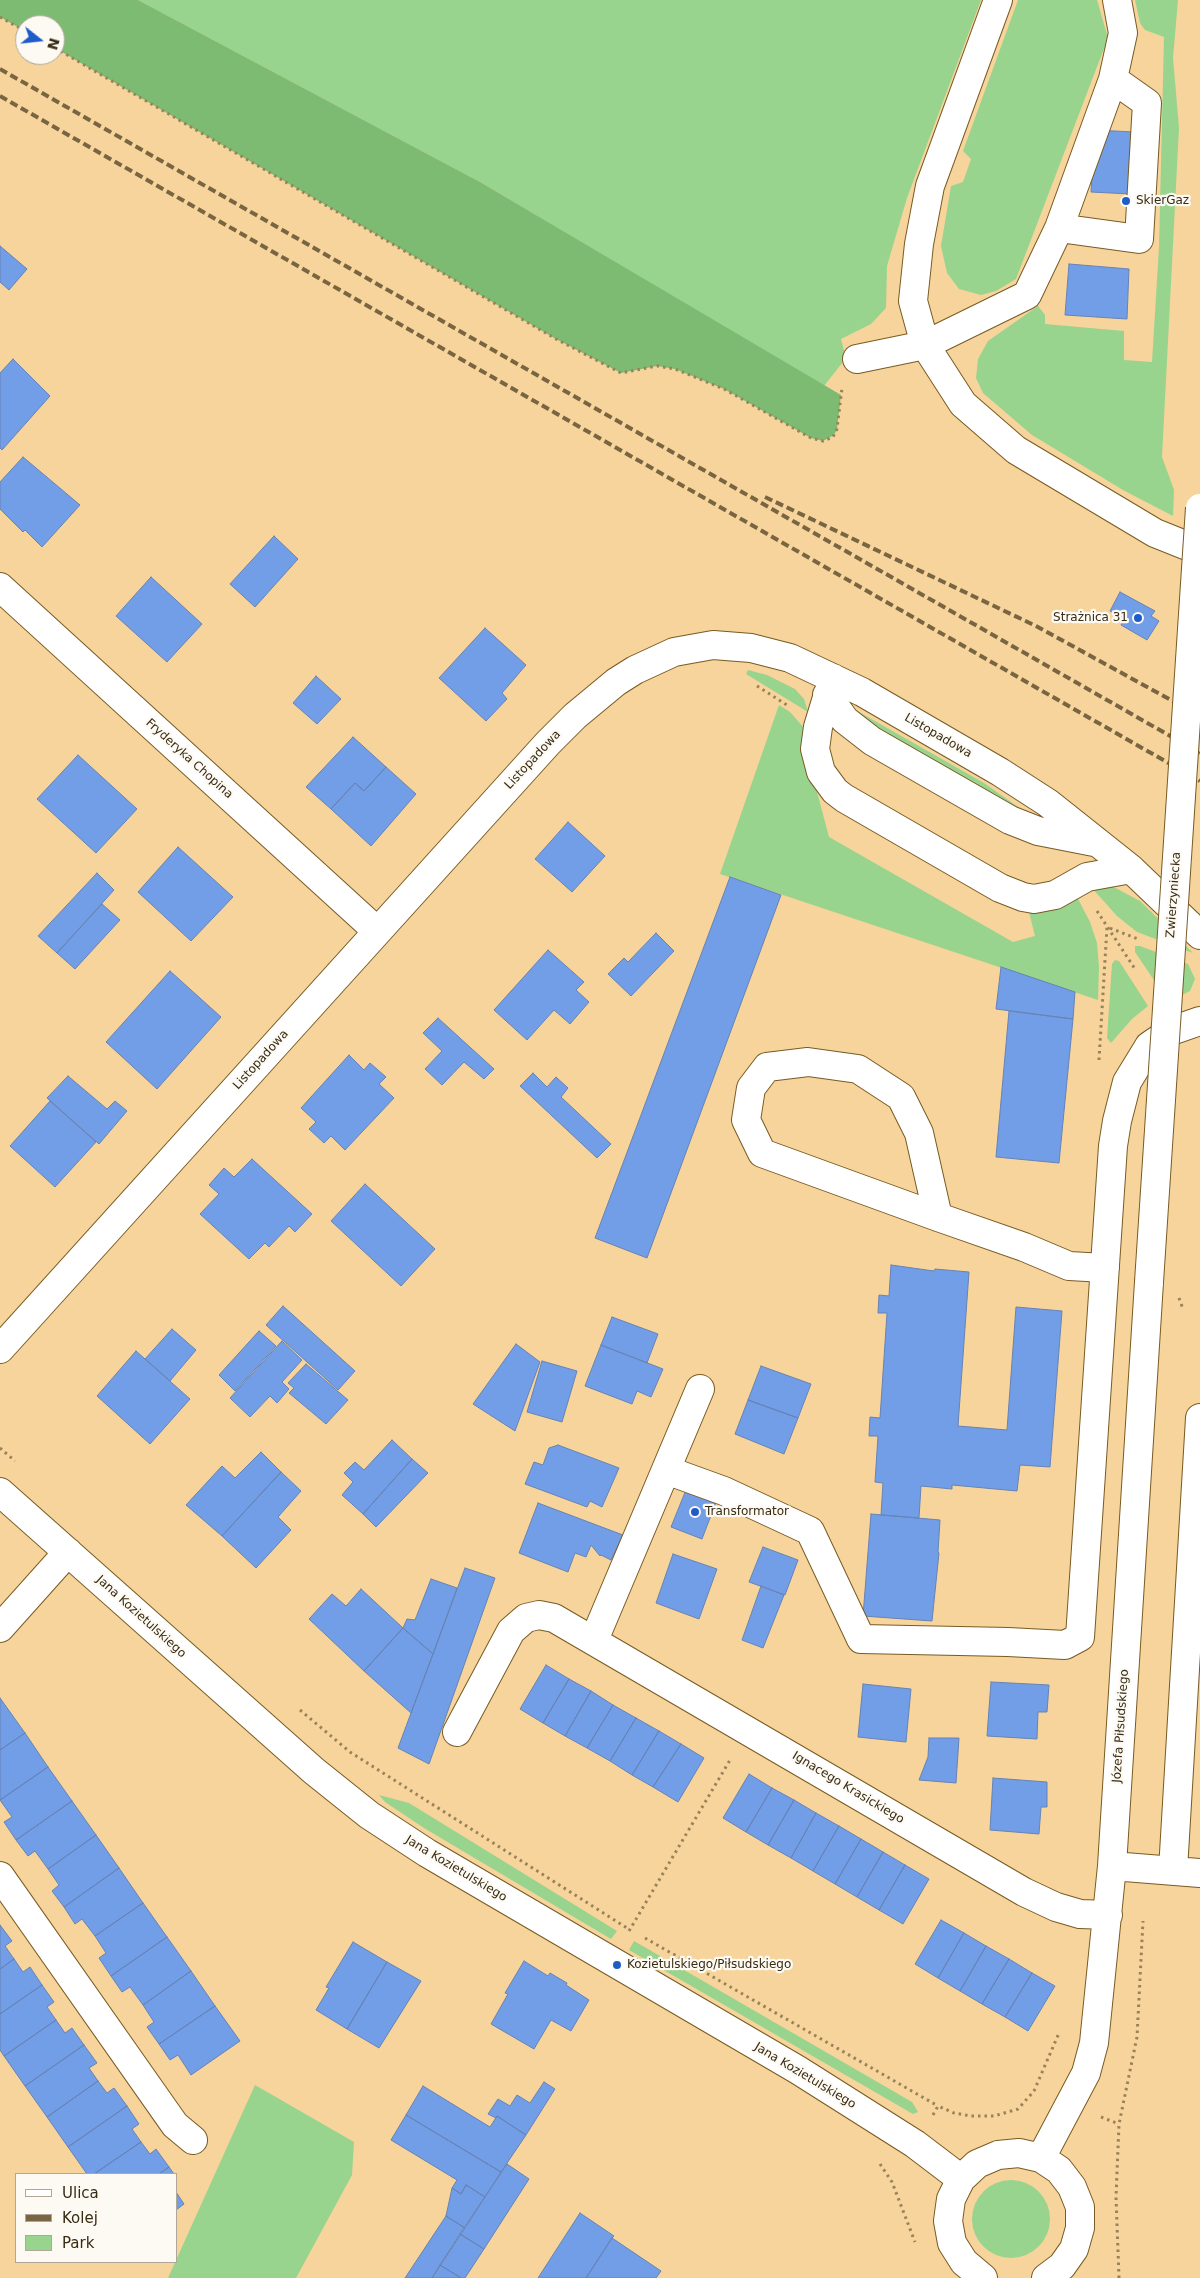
<!DOCTYPE html>
<meta charset="utf-8">
<style>
body{margin:0}
#map{position:relative;width:1200px;height:2278px;overflow:hidden;background:#f6d49b;font-family:"DejaVu Sans",sans-serif}
canvas{display:block}
.legend{position:absolute;left:15px;top:2173px;width:162px;height:90px;box-sizing:border-box;background:#fdfaf4;border:1px solid #aea79a;margin:0;padding:6px 9px;list-style:none;font-size:15px;color:#372b14}
.legend li{display:flex;align-items:center;gap:10px;height:25px}
.legend b{width:25px;border:1px solid #aea79a}
.north{position:absolute;left:15px;top:15px;width:50px;height:50px;box-sizing:border-box;background:#fdfaf4;border:1px solid #aea79a;border-radius:50%;rotate:106deg;font-size:14px;font-weight:700;line-height:20px;text-align:center;color:#372b14}
.north::after{content:'';display:block;margin:auto;width:18px;height:22px;background:#1e5dc9;clip-path:polygon(50% 0,100% 100%,50% 72%,0 100%)}
</style>
<div id="map">
<canvas width="1200" height="2278"></canvas>
<ul class="legend">
<li><b style="height:6px;background:#fff"></b>Ulica</li>
<li><b style="height:6px;background:#796542"></b>Kolej</li>
<li><b style="height:14px;background:#98d48d"></b>Park</li>
</ul>
<div class="north">N</div>
</div>
<script>
const ctx = document.querySelector('canvas').getContext('2d');
ctx.lineJoin = 'round';
function fill(path, color) { ctx.fillStyle = color; ctx.fill(path, 'evenodd'); }
const poly = rows => new Path2D(rows.map(r => 'M' + r).join(''));
function stroke(path, color, width, dash) { ctx.strokeStyle = color; ctx.lineWidth = width; ctx.lineCap = dash ? 'butt' : 'round'; ctx.setLineDash(dash || []); ctx.stroke(path); }
function write(font, color, halo, rows, align = 'center') {
  ctx.font = font + ' "DejaVu Sans",sans-serif'; ctx.lineWidth = 4.5; ctx.setLineDash([]); ctx.textBaseline = 'middle'; ctx.strokeStyle = halo; ctx.fillStyle = color; for (const [text, x, y, turn = 0] of rows) {
    ctx.save(); ctx.translate(x, y); ctx.rotate((+turn || 0) * Math.PI / 180); ctx.textAlign = isNaN(turn) ? turn : align; if (halo) ctx.strokeText(text, 0, 0); ctx.fillText(text, 0, 0); ctx.restore();
  }
}
fill(poly([
 [138,0,981,0,907,198,887,266,886,308,871,324,841,339,846,358,824,386,480,182],
 [1018,0,1097,0,1108,38,1016,279,996,291,981,295,959,289,947,273,941,246,951,186,963,182,971,159,963,151],
 [1135,0,1178,0,1173,58,1179,128,1162,457,1174,490,1173,516,1123,490,1032,435,983,393,976,378,978,359,988,341,1038,306,1045,315,1045,324,1124,331,1124,360,1152,362,1159,247,1164,37,1145,30,1140,23],
 [748,670,767,675,795,689,804,699,808,712,746,674],
 [779,705,790,712,805,729,816,788,829,837,1013,942,1035,936,1029,912,1076,895,1090,922,1097,943,1099,967,1098,1000,720,874],
 [852,708,984,783,1031,816,876,730],
 [1110,885,1140,901,1193,953,1137,932,1117,916,1091,887],
 [1135,946,1140,946,1188,964,1195,979,1190,991,1182,995,1166,998,1135,952],
 [1115,960,1119,961,1148,1006,1132,1019,1111,1043,1107,1038,1112,964],
 [379,1795,409,1803,617,1931,611,1939,424,1828,385,1802],
 [634,1941,912,2102,918,2112,913,2114,629,1950],
 [255,2085,354,2142,352,2175,296,2278,168,2278],
 '972 2219a39 39 0 1 1 78 0a39 39 0 1 1-78 0Z'
]), '#98d48d');
fill(poly([
 [0,0,138,0,480,182,841,395,837,429,834,435,823,441,811,438,724,389,675,369,657,366,621,373,556,339,55,48,55,25,25,25,25,31,0,17]
]), '#7dbb72');
const building = poly([
 [1095,130,1134,132,1130,194,1091,192,1095,130],
 [0,246,27,269,9,290,0,282,0,246],
 [1069,264,1129,269,1127,319,1065,315,1069,264],
 [13,359,50,396,2,450,0,448,0,373,13,359],
 [23,457,80,505,42,547,25,530,23,532,0,509,0,482,23,457],
 [274,536,298,559,255,607,230,584,274,536],
 [151,577,202,624,167,662,116,616,151,577],
 [1120,592,1155,611,1151,616,1159,621,1147,640,1121,625,1124,620,1110,611,1120,592],
 [485,628,526,665,502,693,507,699,486,721,439,678,485,628],
 [316,676,341,699,317,724,293,703,316,676],
 [353,737,386,767,364,791,355,783,331,809,306,787,353,737],
 [78,755,137,809,96,853,37,799,78,755],
 [386,767,416,794,371,846,331,809,355,783,364,791,386,767],
 [568,822,605,856,572,892,535,859,568,822],
 [178,847,233,897,191,941,138,892,178,847],
 [97,873,114,890,57,953,38,936,97,873],
 [730,877,781,895,647,1258,595,1238,730,877],
 [102,904,120,920,75,969,57,953,102,904],
 [656,933,674,951,631,996,608,974,624,958,628,962,656,933],
 [548,950,584,982,576,990,589,1002,570,1024,554,1010,527,1040,494,1010,548,950],
 [1001,967,1075,992,1073,1019,996,1009,1001,967],
 [170,971,221,1017,157,1089,106,1042,170,971],
 [1009,1011,1073,1019,1059,1163,996,1157,1009,1011],
 [438,1018,494,1069,484,1079,464,1062,442,1085,425,1069,442,1051,423,1033,438,1018],
 [349,1055,364,1070,370,1063,386,1077,379,1084,394,1098,345,1150,331,1136,324,1143,309,1129,316,1122,301,1108,349,1055],
 [533,1073,547,1087,556,1077,568,1088,561,1097,611,1144,597,1158,520,1086,533,1073],
 [68,1076,107,1109,115,1101,127,1111,99,1144,47,1098,68,1076],
 [50,1101,96,1142,55,1187,10,1146,50,1101],
 [252,1159,312,1214,295,1232,289,1226,269,1247,265,1243,249,1259,200,1214,219,1194,209,1185,224,1168,234,1177,252,1159],
 [365,1184,435,1249,401,1286,331,1221,365,1184],
 [891,1265,934,1271,935,1269,969,1272,958,1426,1007,1430,1016,1307,1062,1311,1050,1467,1020,1465,1017,1491,952,1485,952,1489,921,1486,919,1518,881,1515,883,1483,875,1482,878,1436,869,1436,870,1417,880,1418,887,1313,878,1313,879,1295,889,1296,891,1265],
 [283,1306,355,1371,338,1390,266,1325,283,1306],
 [612,1317,658,1334,647,1363,601,1345,612,1317],
 [172,1329,196,1350,170,1381,145,1359,172,1329],
 [259,1331,276,1346,235,1391,219,1375,259,1331],
 [282,1341,302,1360,282,1382,289,1389,277,1403,270,1396,250,1417,230,1398,282,1341],
 [516,1344,540,1362,515,1431,473,1404,516,1344],
 [601,1345,663,1369,651,1397,637,1391,632,1404,585,1386,601,1345],
 [136,1351,190,1399,150,1444,97,1396,136,1351],
 [542,1361,577,1371,562,1422,527,1412,542,1361],
 [306,1364,348,1400,326,1424,289,1393,294,1388,288,1383,306,1364],
 [761,1366,811,1384,798,1418,748,1400,761,1366],
 [748,1400,798,1418,784,1454,735,1434,748,1400],
 [392,1440,412,1459,363,1514,342,1495,353,1482,344,1473,355,1462,364,1470,392,1440],
 [558,1445,619,1468,602,1507,590,1501,587,1507,525,1484,534,1462,543,1465,549,1448,558,1445],
 [261,1452,281,1472,222,1536,186,1505,222,1466,235,1478,261,1452],
 [412,1459,428,1473,376,1527,363,1514,412,1459],
 [281,1472,301,1491,278,1517,291,1530,256,1568,222,1536,281,1472],
 [688,1485,718,1497,702,1539,671,1527,688,1485],
 [538,1503,623,1535,611,1560,601,1555,600,1556,591,1545,586,1557,575,1553,568,1572,519,1553,538,1503],
 [871,1514,940,1520,938,1552,939,1553,932,1621,863,1616,871,1514],
 [763,1547,798,1560,785,1595,749,1582,763,1547],
 [673,1554,717,1569,699,1619,656,1603,673,1554],
 [465,1568,495,1578,429,1764,398,1748,465,1568],
 [431,1579,457,1588,433,1654,403,1628,407,1619,415,1620,431,1579],
 [761,1586,784,1595,763,1648,742,1640,761,1586],
 [361,1589,403,1628,364,1671,309,1619,332,1594,346,1606,361,1589],
 [403,1628,433,1654,411,1713,364,1671,403,1628],
 [546,1665,569,1679,543,1723,520,1709,546,1665],
 [569,1679,591,1691,565,1736,543,1723,569,1679],
 [991,1682,1049,1685,1047,1712,1038,1712,1037,1739,987,1736,991,1682],
 [863,1684,911,1689,906,1742,858,1737,863,1684],
 [591,1691,613,1705,587,1748,565,1736,591,1691],
 [0,1698,25,1733,0,1750,0,1698],
 [613,1705,636,1718,610,1761,587,1748,613,1705],
 [636,1718,659,1731,632,1775,610,1761,636,1718],
 [659,1731,681,1744,653,1787,632,1775,659,1731],
 [25,1733,48,1767,0,1800,0,1750,25,1733],
 [929,1738,959,1738,956,1783,919,1780,928,1757,929,1738],
 [681,1744,704,1758,678,1802,653,1787,681,1744],
 [48,1767,72,1801,16,1840,4,1822,12,1817,0,1800,48,1767],
 [749,1774,772,1788,746,1832,723,1818,749,1774],
 [993,1778,1047,1782,1047,1807,1041,1807,1039,1834,990,1830,993,1778],
 [772,1788,794,1800,768,1845,746,1832,772,1788],
 [794,1800,816,1813,791,1858,768,1845,794,1800],
 [72,1801,96,1835,48,1869,35,1851,28,1856,16,1840,72,1801],
 [816,1813,839,1826,813,1871,791,1858,816,1813],
 [839,1826,861,1839,835,1884,813,1871,839,1826],
 [96,1835,119,1868,64,1907,52,1891,59,1885,48,1869,96,1835],
 [861,1839,883,1852,857,1897,835,1884,861,1839],
 [883,1852,905,1865,879,1910,857,1897,883,1852],
 [905,1865,929,1879,903,1924,879,1910,905,1865],
 [119,1868,143,1903,95,1936,82,1919,75,1924,64,1907,119,1868],
 [143,1903,167,1937,111,1976,99,1958,106,1953,95,1936,143,1903],
 [941,1920,964,1933,938,1978,915,1964,941,1920],
 [0,1925,12,1941,5,1946,14,1959,0,1969,0,1925],
 [964,1933,986,1946,960,1991,938,1978,964,1933],
 [167,1937,191,1971,143,2005,130,1987,122,1992,111,1976,167,1937],
 [353,1942,387,1962,347,2029,316,2010,329,1988,326,1987,353,1942],
 [986,1946,1009,1959,982,2004,960,1991,986,1946],
 [14,1959,23,1972,30,1967,42,1985,0,2014,0,1969,14,1959],
 [1009,1959,1032,1973,1005,2017,982,2004,1009,1959],
 [524,1961,548,1976,550,1973,567,1983,566,1985,589,2000,571,2031,551,2020,534,2049,491,2024,508,1994,505,1993,524,1961],
 [387,1962,421,1981,379,2048,347,2029,387,1962],
 [191,1971,215,2006,159,2044,147,2027,154,2022,143,2005,191,1971],
 [1032,1973,1055,1986,1028,2031,1005,2017,1032,1973],
 [42,1985,54,2002,47,2007,56,2020,4,2056,0,2050,0,2014,42,1985],
 [215,2006,240,2041,191,2075,178,2055,170,2060,159,2044,215,2006],
 [56,2020,65,2033,72,2028,84,2045,25,2086,4,2056,56,2020],
 [84,2045,97,2063,89,2068,98,2081,47,2117,25,2086,84,2045],
 [98,2081,107,2093,114,2088,127,2106,68,2147,47,2117,98,2081],
 [544,2082,555,2089,526,2135,497,2116,496,2118,488,2114,498,2099,510,2106,517,2095,530,2103,544,2082],
 [423,2086,490,2127,497,2116,526,2135,501,2172,406,2115,423,2086],
 [127,2106,139,2124,132,2129,141,2142,94,2174,87,2174,68,2147,127,2106],
 [406,2115,501,2172,485,2197,466,2185,461,2194,452,2188,457,2180,391,2140,406,2115],
 [141,2142,150,2154,156,2149,169,2167,159,2174,94,2174,141,2142],
 [507,2164,529,2179,484,2249,460,2234,507,2164],
 [169,2167,174,2174,159,2174,169,2167],
 [466,2185,485,2197,465,2228,446,2216,452,2188,461,2194,466,2185],
 [176,2192,184,2204,176,2210,176,2192],
 [580,2213,614,2236,612,2238,586,2278,538,2278,580,2213],
 [446,2216,465,2228,432,2278,405,2278,446,2216],
 [460,2234,484,2249,465,2278,461,2278,440,2265,460,2234],
 [612,2238,661,2271,656,2278,586,2278,612,2238],
 [440,2265,461,2278,432,2278,440,2265]
]);
fill(building, '#729de7');
stroke(building, '#6683b4', 1);
const minor = poly([
 [998,0,930,186,919,244,913,301,925,345,963,404,1016,450,1155,533,1200,551],
 [1059,228,1139,239,1147,103,1113,79],
 [857,359,925,345,1027,295,1059,228,1113,79,1123,33,1117,0],
 [0,587,377,931],
 [833,678,818,727,815,749,821,772,835,791,844,798,1000,888,1023,897,1034,899,1055,895,1087,877,1131,869],
 [827,695,845,720,872,741,1010,820,1038,831,1094,842],
 [938,1217,919,1133,901,1097,858,1069,808,1062,767,1067,751,1088,746,1120,762,1153,938,1217,1024,1247,1069,1266,1105,1268],
 [0,1349,548,743,575,716,616,682,635,670,674,652,713,645,751,648,790,658,862,692,1000,772,1048,803,1131,869,1200,935],
 [666,1470,724,1491,810,1531,861,1639,1008,1642,1065,1645,1080,1637,1113,1146,1117,1121,1127,1082,1149,1046,1171,1031,1200,1021],
 [0,1492,314,1771,369,1815,427,1853,798,2070,915,2144,961,2179],
 [0,1628,68,1552],
 [594,1640,700,1389],
 [457,1732,511,1631,526,1618,539,1615,554,1618,1024,1892,1056,1907,1080,1914,1108,1915],
 [1112,1866,1200,1873],
 [1173,1870,1200,1418],
 [0,1876,175,2125,193,2140],
 [1041,2158,1086,2073,1094,2043,1112,1866,1149,1282],
 [983,2278,964,2262,952,2243,948,2221,951,2199,961,2179,977,2164,998,2155,1019,2153,1041,2158,1059,2170,1072,2187,1080,2207,1080,2228,1074,2249,1062,2266,1046,2278]
]);
stroke(minor, '#785b23', 30);
stroke(poly([
 [0,17,25,31],
 [55,48,556,339,621,373,657,366,675,369,724,389,811,438,823,441,833,437,837,429,842,388],
 [757,686,790,707],
 [1097,911,1135,969],
 [1099,1060,1107,927,1138,939],
 [0,1448,15,1461],
 [300,1710,350,1752,627,1928],
 [629,1931,730,1760],
 [645,1938,938,2106],
 [933,2115,938,2106,954,2113,971,2116,994,2116,1018,2109,1034,2091,1059,2033],
 [1101,2117,1119,2124],
 [880,2164,892,2182,915,2242],
 [1119,2278,1116,2197,1119,2124,1137,2037,1143,1921]
]), '#99825a', 3, [2.5, 4]);
stroke(minor, '#fff', 28);
stroke(poly([
 [0,69,1200,753],
 [0,96,1200,781],
 [765,497,1036,626,1200,716]
]), '#796542', 4, [8, 4]);
const minorBridge = poly([
 [1149,1282,1200,508]
]);
stroke(minorBridge, '#785b23', 30, []);
stroke(poly([
 [1179,1298,1183,1309]
]), '#99825a', 3, [2.5, 4]);
stroke(minorBridge, '#fff', 28);
for (const [x, y, r, color] of [
 [1126,201,5,"#1e5dc9"],
 [1138,618,5,"#1e5dc9"],
 [695,1512,5,"#1e5dc9"],
 [617,1965,5,"#1e5dc9"]
]) { const dot = new Path2D(); dot.arc(x, y, r, 0, 2 * Math.PI); ctx.fillStyle = color; ctx.fill(dot); stroke(dot, '#fdfaf4', 2); }
write('12px', '#372b14', '#fdfaf4', [
 ["SkierGaz",1136,201],
 ["Strażnica 31",1128,618,"right"],
 ["Transformator",705,1512],
 ["Kozietulskiego/Piłsudskiego",627,1965]
], 'left');
write('12px', '#372b14', '#fdfaf4', [
 ["Listopadowa",938,736,30],
 ["Fryderyka Chopina",189,759,42],
 ["Listopadowa",533,760,-47],
 ["Zwierzyniecka",1174,895,-86],
 ["Listopadowa",261,1060,-48],
 ["Jana Kozietulskiego",141,1617,42],
 ["Józefa Piłsudskiego",1121,1726,-86],
 ["Ignacego Krasickiego",848,1788,31],
 ["Jana Kozietulskiego",456,1869,31],
 ["Jana Kozietulskiego",805,2076,31]
]);
</script>
